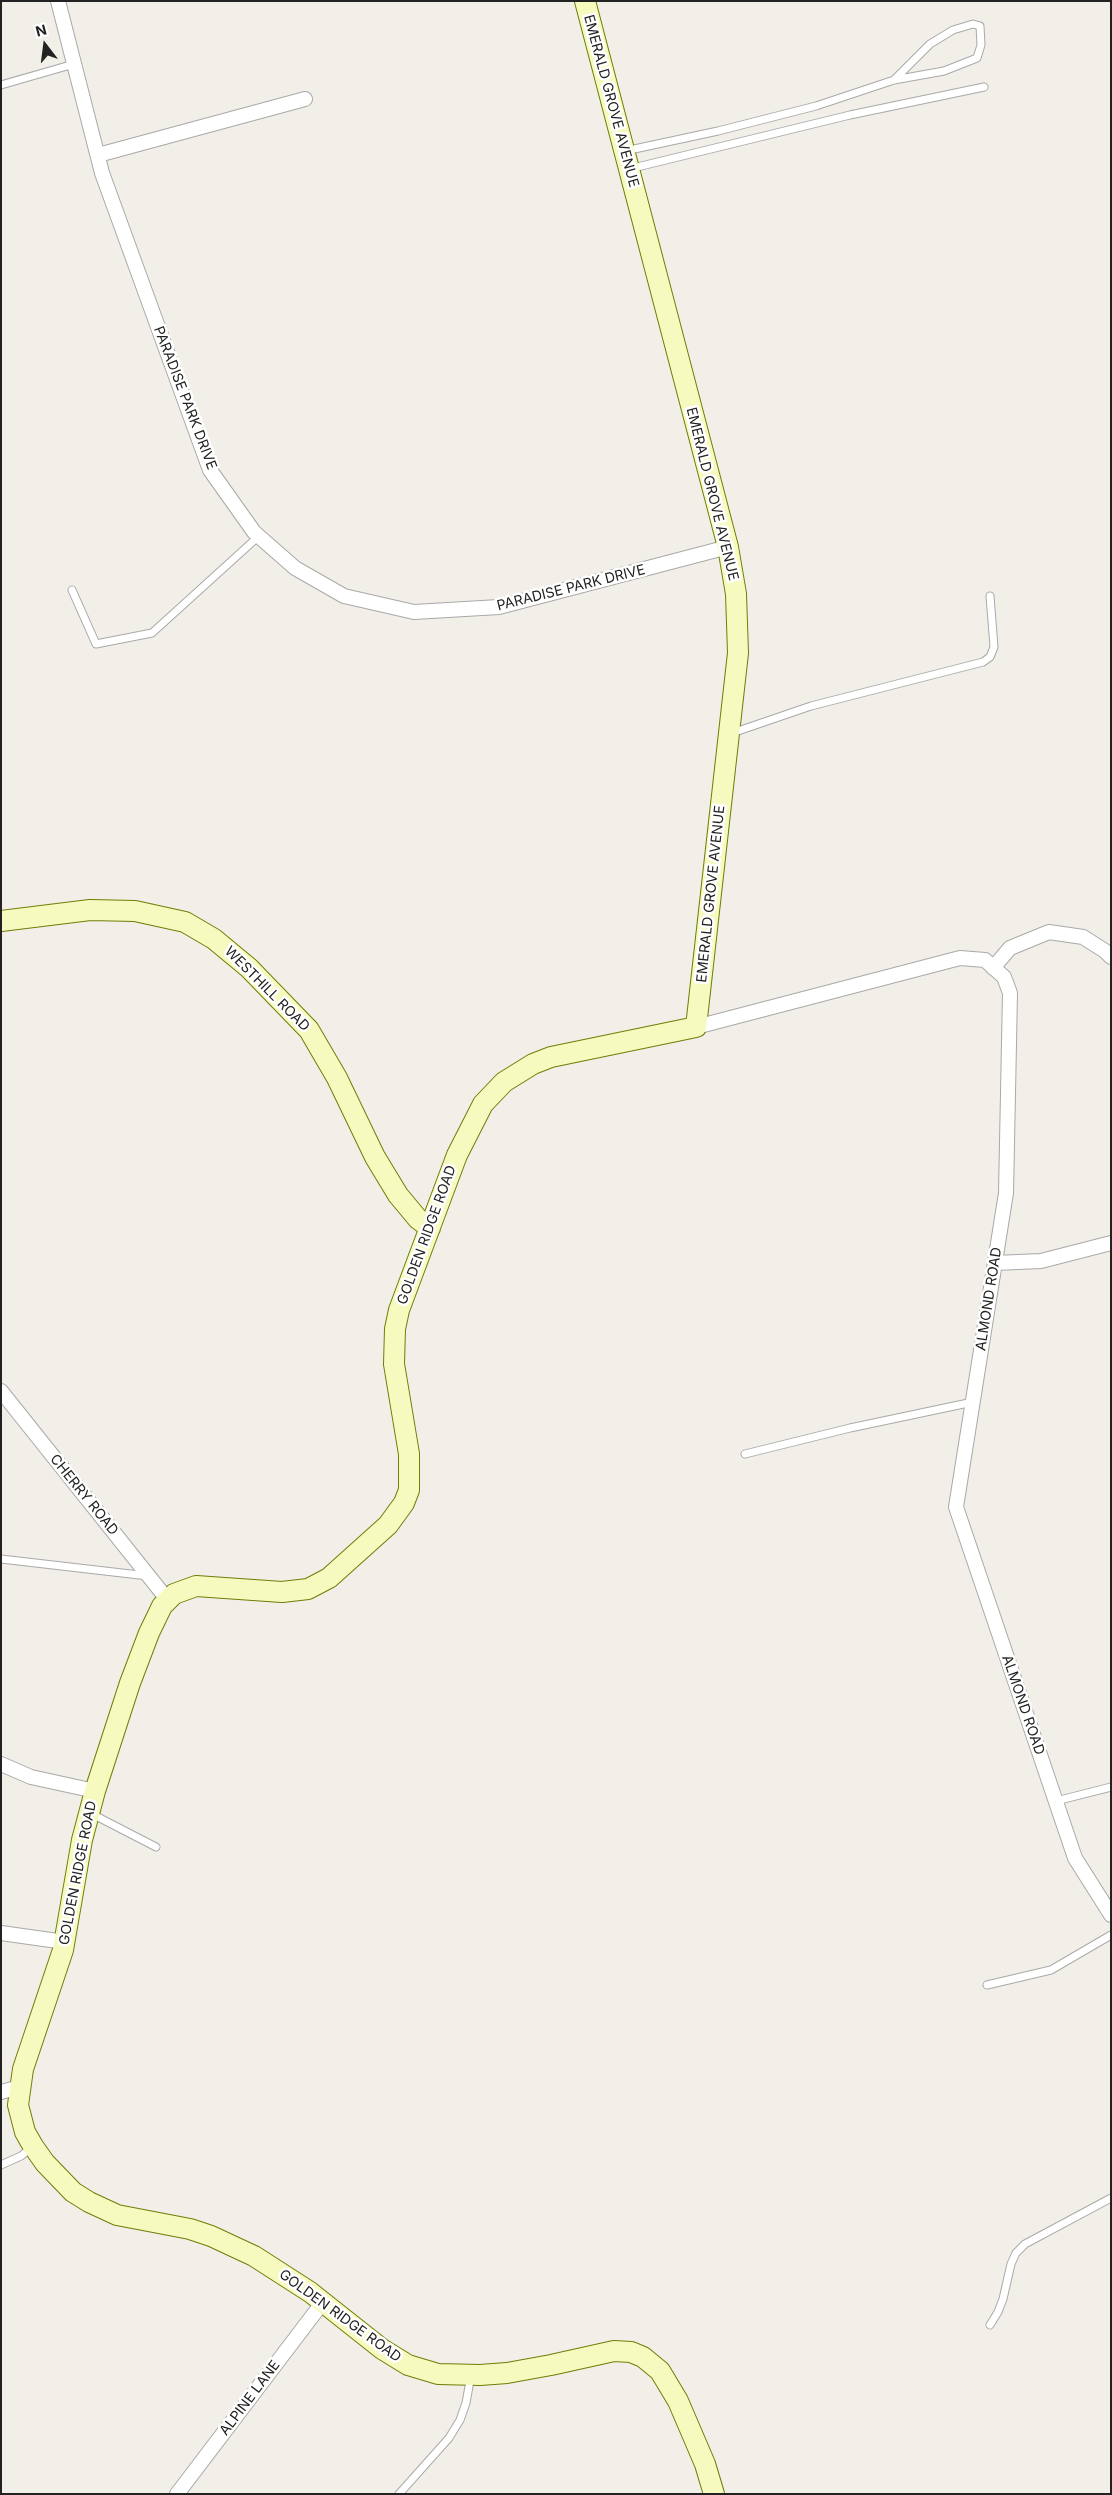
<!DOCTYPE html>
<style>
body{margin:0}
#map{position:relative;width:1112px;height:2495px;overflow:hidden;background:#f2efe9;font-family:Inter,sans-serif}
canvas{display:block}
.frame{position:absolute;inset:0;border:2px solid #222;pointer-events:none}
.north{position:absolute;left:20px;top:20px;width:50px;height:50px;-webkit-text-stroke:4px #fff;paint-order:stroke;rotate:345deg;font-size:14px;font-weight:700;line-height:20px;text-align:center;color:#222}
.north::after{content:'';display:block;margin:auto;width:18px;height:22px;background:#222;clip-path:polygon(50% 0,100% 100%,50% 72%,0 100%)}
</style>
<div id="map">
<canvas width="1112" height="2495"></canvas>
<div class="frame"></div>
<div class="north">N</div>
</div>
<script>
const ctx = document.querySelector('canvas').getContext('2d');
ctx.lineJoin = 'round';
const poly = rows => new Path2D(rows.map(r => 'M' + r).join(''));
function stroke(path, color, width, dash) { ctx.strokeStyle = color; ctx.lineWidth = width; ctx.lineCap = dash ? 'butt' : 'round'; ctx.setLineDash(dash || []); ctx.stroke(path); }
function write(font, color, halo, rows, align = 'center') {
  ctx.font = font + ' Inter,sans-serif'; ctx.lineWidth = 5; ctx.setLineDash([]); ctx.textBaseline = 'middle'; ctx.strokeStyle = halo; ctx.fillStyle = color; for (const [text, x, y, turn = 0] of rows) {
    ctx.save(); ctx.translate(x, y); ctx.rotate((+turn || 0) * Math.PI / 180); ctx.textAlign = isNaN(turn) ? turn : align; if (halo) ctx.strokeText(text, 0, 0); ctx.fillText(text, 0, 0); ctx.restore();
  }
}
const lane = poly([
 [1,85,74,64],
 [625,151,718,131,816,106,894,80,944,71,977,58,981,45,980,26,973,24,953,30,930,44,894,80],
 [629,169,850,115,984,87],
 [72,590,96,644,152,633,259,536],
 [732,733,811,706,983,662,990,657,994,647,990,596],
 [745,1454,850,1428,973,1402],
 [1,1559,148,1576],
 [1056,1801,1111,1787],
 [92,1814,156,1847],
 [987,1985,1051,1970,1111,1935],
 [1,2165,21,2156,31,2148],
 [990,2325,998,2312,1003,2299,1011,2264,1016,2253,1025,2244,1111,2198],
 [399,2494,449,2438,460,2420,466,2403,471,2375]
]);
const street = poly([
 [58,1,102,173,210,470,254,532,295,568,344,596,414,612,499,607,728,547],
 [98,155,305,99],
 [993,968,1010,948,1049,932,1083,937,1105,951,1111,957],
 [696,1027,960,958,985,960,1004,977,1010,993,1006,1193,956,1507,1075,1858,1111,1915],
 [995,1263,1041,1261,1111,1243],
 [1,1391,167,1599],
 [1,1764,31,1777,95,1791],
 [1,1933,65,1942],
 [1,2092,20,2087],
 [177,2494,323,2302]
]);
const secondary = poly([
 [585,1,728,547,736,594,738,653,696,1027,551,1057,533,1064,504,1082,483,1104,457,1155,399,1310,395,1329,394,1364,409,1454,409,1490,404,1503,388,1525,329,1578,308,1589,282,1592,196,1586,174,1594,162,1606,149,1633,130,1683,95,1791,82,1840,63,1950,23,2069,18,2105,25,2132,33,2146,45,2163,73,2192,89,2202,117,2215,190,2229,211,2236,254,2256,310,2292,382,2349,408,2365,438,2374,480,2375,507,2373,551,2365,614,2351,631,2352,643,2357,660,2371,678,2401,705,2464,714,2494],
 [1,921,90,910,135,911,185,922,214,939,249,968,309,1030,337,1078,375,1157,398,1195,418,1219,430,1228]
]);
stroke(lane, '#a9a9a9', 9);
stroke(street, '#a9a9a9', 16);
stroke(secondary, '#707d05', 22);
stroke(lane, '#fff', 7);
stroke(street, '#fff', 14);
stroke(secondary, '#f7fabf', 20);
write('14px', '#222', '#fff', [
 ["EMERALD GROVE AVENUE",611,101,75],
 ["PARADISE PARK DRIVE",185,398,69],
 ["EMERALD GROVE AVENUE",712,494,76],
 ["PARADISE PARK DRIVE",571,588,-14],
 ["EMERALD GROVE AVENUE",711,894,-84],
 ["WESTHILL ROAD",267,989,45],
 ["GOLDEN RIDGE ROAD",427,1235,-70],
 ["ALMOND ROAD",989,1299,-81],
 ["CHERRY ROAD",84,1495,51],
 ["ALMOND ROAD",1023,1705,71],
 ["GOLDEN RIDGE ROAD",78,1873,-79],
 ["GOLDEN RIDGE ROAD",340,2316,36],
 ["ALPINE LANE",250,2398,-53]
]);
</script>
